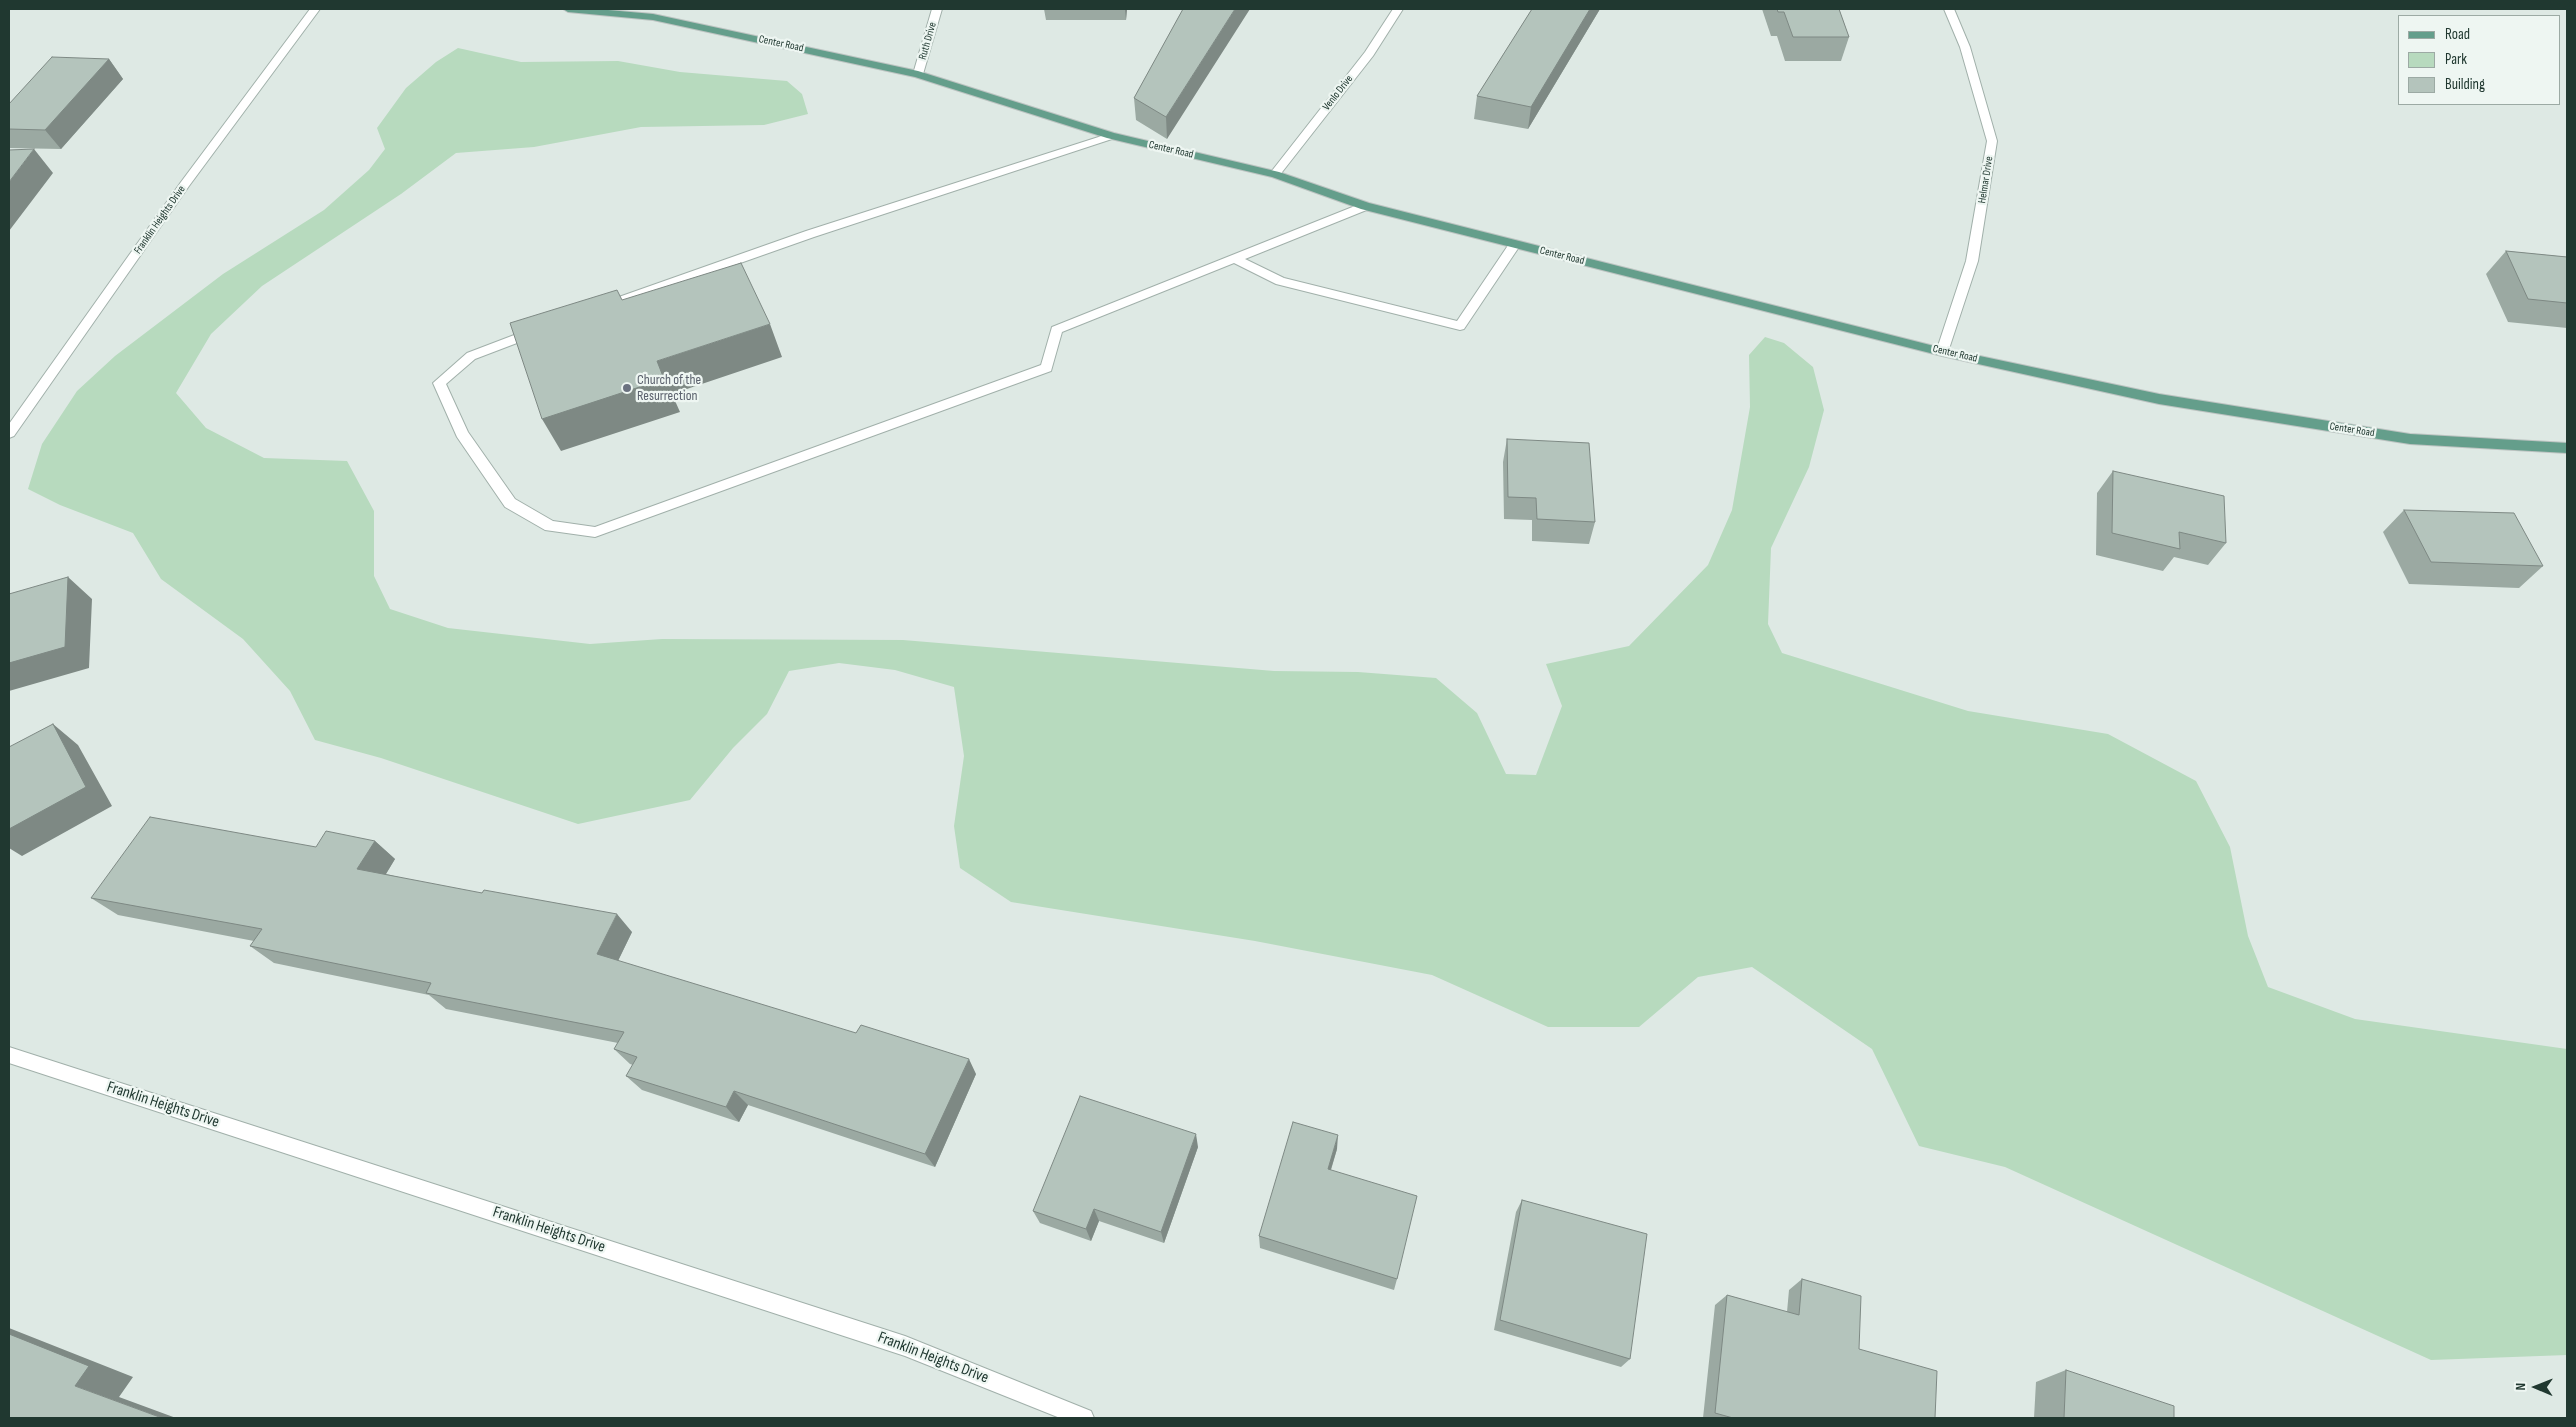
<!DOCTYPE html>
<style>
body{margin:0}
#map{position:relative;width:2576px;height:1427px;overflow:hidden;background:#dee9e4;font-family:"Sofia Sans Condensed",sans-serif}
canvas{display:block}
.frame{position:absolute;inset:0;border:10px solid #203830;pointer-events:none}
.legend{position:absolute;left:2398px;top:15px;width:162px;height:90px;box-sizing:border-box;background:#eef6f2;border:1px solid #9caaa4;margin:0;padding:6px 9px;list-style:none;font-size:15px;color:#203830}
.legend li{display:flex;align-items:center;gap:10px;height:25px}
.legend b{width:25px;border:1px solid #9caaa4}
.north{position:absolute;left:2511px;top:1362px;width:50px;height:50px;-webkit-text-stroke:4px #eef6f2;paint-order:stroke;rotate:271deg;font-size:14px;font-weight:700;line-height:20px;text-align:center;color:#203830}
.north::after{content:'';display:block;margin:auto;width:18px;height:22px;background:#203830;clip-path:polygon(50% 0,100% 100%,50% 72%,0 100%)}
</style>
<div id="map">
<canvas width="2576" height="1427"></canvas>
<div class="frame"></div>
<ul class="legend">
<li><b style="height:6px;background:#649e8b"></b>Road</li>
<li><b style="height:14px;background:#b7dabe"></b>Park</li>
<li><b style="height:14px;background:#b4c4bc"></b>Building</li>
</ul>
<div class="north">N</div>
</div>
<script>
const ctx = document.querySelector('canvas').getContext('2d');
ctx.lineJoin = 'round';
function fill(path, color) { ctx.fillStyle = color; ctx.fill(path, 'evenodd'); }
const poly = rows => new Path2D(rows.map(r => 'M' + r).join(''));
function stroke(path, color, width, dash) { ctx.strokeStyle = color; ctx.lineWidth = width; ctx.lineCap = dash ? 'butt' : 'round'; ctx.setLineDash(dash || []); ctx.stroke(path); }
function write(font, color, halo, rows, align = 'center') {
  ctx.font = font + ' "Sofia Sans Condensed",sans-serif'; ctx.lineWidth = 4.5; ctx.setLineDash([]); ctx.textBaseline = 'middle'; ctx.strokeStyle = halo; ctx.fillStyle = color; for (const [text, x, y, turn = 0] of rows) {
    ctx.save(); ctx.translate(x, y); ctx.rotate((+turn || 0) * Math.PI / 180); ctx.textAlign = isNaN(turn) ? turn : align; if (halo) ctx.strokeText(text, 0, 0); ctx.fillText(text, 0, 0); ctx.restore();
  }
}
fill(poly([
 [458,48,521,62,618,61,680,72,787,81,802,94,808,114,764,125,641,127,534,147,456,153,401,194,262,286,211,334,176,393,206,428,264,458,347,461,374,511,374,576,390,609,448,628,590,644,662,639,903,640,1274,671,1358,672,1436,678,1477,713,1506,774,1536,775,1562,706,1546,664,1629,646,1708,565,1732,510,1750,407,1749,355,1765,337,1784,343,1813,367,1824,410,1809,467,1771,548,1768,624,1782,653,1968,711,2108,734,2196,781,2230,847,2248,936,2268,987,2355,1019,2567,1049,2567,1355,2431,1360,2005,1167,1919,1146,1872,1049,1752,967,1698,977,1639,1027,1548,1027,1432,975,1255,941,1011,902,960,868,954,826,964,756,954,687,895,670,839,663,789,671,767,714,733,748,690,800,578,824,381,758,315,740,290,691,243,639,161,579,133,533,60,505,28,489,42,444,77,391,115,356,223,274,324,210,369,170,385,149,377,128,406,88,436,62]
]), '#b7dabe');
const lane = poly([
 [1111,133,1116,136,1115,138,814,237,607,310,599,310,597,307,599,304,806,231,1111,133],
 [1365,202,1371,206,1369,209,1245,259,1284,278,1457,321,1511,241,1519,241,1521,244,1464,329,1460,330,1276,284,1234,263,1062,332,1051,371,595,537,545,530,505,507,457,437,433,383,467,353,530,329,538,329,540,332,538,335,475,359,446,384,468,432,515,499,553,521,595,527,1041,365,1052,327,1365,202]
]);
const street = poly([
 [310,9,320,9,189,186,14,436,9,438,9,424,181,182,310,9],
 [932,9,942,9,923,74,918,77,913,74,932,9],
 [1393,9,1403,9,1373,56,1279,176,1271,176,1271,172,1365,52,1393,9],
 [1944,9,1954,9,1970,47,1997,141,1978,261,1948,352,1942,356,1936,352,1966,261,1987,141,1960,47,1944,9],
 [9,1047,905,1336,1091,1411,1094,1418,1060,1418,905,1356,9,1063,9,1047]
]);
const primary = poly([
 [563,9,597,9,653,14,918,71,1114,133,1279,172,1369,203,1942,348,2159,394,2410,434,2567,443,2567,453,2410,444,2159,404,1942,356,1361,209,1272,177,1107,138,915,77,653,20,568,12,563,9]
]);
stroke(lane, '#a1b0aa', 2);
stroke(street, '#a1b0aa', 2);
stroke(primary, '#bcc3c1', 2);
fill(lane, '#fff');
fill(street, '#fff');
fill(primary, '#649e8b');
fill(poly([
 [1044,9,1127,9,1126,20,1046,20],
 [1183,9,1167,139,1136,120,1134,98],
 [1532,9,1600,9,1528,129,1474,119,1477,96],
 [1762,9,1839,9,1849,37,1841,61,1785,61,1777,36,1771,36],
 [109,59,123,79,61,149,9,148,9,104],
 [2506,251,2567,257,2567,328,2508,322,2486,274],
 [1507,439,1595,522,1589,544,1532,541,1532,520,1504,519,1503,462],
 [2113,471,2226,543,2208,565,2174,557,2163,571,2096,555,2097,493],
 [2404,510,2543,566,2519,588,2409,584,2383,532],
 [375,841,395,859,386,874,632,932,618,961,976,1074,935,1167,748,1105,739,1122,642,1090,626,1076,633,1065,630,1064,614,1049,618,1043,446,1009,429,995,274,963,250,946,254,941,118,915,91,898,316,847],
 [1198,1147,1164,1243,1099,1221,1091,1241,1040,1223,1033,1211],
 [1337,1149,1331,1170,1397,1279,1394,1290,1260,1248,1259,1236],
 [1522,1200,1630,1359,1621,1367,1494,1330,1516,1212],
 [1802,1279,1859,1349,1935,1418,1703,1418,1715,1305,1727,1295,1787,1312,1789,1290],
 [2066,1370,2174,1418,2034,1418,2036,1382]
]), '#9ba9a2');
fill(poly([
 [1125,9,1127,9,1126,20],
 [1235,9,1250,9,1167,139,1166,117],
 [1590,9,1600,9,1528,129,1531,107],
 [109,59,123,79,61,149,45,130],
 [34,149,53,173,9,231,9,182],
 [770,324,782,357,672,394,680,412,561,451,542,419,657,361],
 [68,577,92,599,89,668,9,691,9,663],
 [53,724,78,745,112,806,22,856,9,848,9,829],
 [375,841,395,859,378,887,357,869],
 [617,914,632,932,613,971,597,954],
 [969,1059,976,1074,935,1167,925,1154],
 [734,1091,748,1105,739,1122,726,1107],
 [1196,1134,1198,1147,1164,1243,1161,1232],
 [1338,1135,1337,1149,1327,1182,1328,1169],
 [1094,1209,1099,1221,1091,1241,1086,1229],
 [9,1328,133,1377,119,1397,176,1418,162,1418,75,1386,9,1334]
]), '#7e8984');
const building = poly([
 [1183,9,1235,9,1166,117,1134,98,1183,9],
 [1532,9,1590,9,1531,107,1477,96,1532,9],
 [1777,9,1839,9,1849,37,1793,37,1784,12,1778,12,1777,9],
 [52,57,109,59,45,130,9,129,9,104,52,57],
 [34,149,9,182,9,150,34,149],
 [2506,251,2567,257,2567,303,2528,299,2506,251],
 [741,263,770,324,657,361,664,379,542,419,510,323,617,290,622,300,741,263],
 [1507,439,1589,443,1595,522,1537,519,1536,498,1508,497,1507,439],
 [2113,471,2224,496,2226,543,2179,532,2180,549,2112,533,2113,471],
 [2404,510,2514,513,2543,566,2431,562,2404,510],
 [68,577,65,647,9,663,9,594,68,577],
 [53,724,86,787,9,829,9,747,53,724],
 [150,817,316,847,326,831,375,841,357,869,482,893,484,890,617,914,597,954,856,1033,861,1025,969,1059,925,1154,734,1091,726,1107,626,1076,637,1057,614,1049,624,1032,426,993,431,983,250,946,262,929,91,898,150,817],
 [1080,1096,1196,1134,1161,1232,1094,1209,1086,1229,1033,1211,1080,1096],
 [1293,1122,1338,1135,1328,1169,1417,1196,1397,1279,1259,1236,1293,1122],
 [1522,1200,1647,1234,1630,1359,1500,1320,1522,1200],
 [1802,1279,1861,1296,1859,1349,1937,1371,1935,1418,1733,1418,1715,1413,1727,1295,1799,1315,1802,1279],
 [9,1334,89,1366,75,1386,162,1418,9,1418,9,1334],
 [2066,1370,2174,1406,2174,1418,2064,1418,2066,1370]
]);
fill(building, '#b4c4bc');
stroke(building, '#7e8984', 1);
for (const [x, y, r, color] of [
 [627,388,5,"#6b7280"]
]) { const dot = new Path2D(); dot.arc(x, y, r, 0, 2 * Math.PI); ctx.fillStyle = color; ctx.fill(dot); stroke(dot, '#eef6f2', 2); }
write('11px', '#203830', '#eef6f2', [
 ["Ruth Drive",928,41,-74],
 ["Center Road",781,44,12],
 ["Venlo Drive",1338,93,-52],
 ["Center Road",1171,150,13],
 ["Helmar Drive",1986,180,-81],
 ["Franklin Heights Drive",160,220,-55],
 ["Center Road",1562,256,14],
 ["Center Road",1955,354,13],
 ["Center Road",2352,430,9]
]);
write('14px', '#5b616d', '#eef6f2', [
 ["Church of the",637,380],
 ["Resurrection",637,396]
], 'left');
write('16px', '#203830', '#eef6f2', [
 ["Franklin Heights Drive",163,1105,18],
 ["Franklin Heights Drive",549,1230,18],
 ["Franklin Heights Drive",933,1358,21]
]);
</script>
